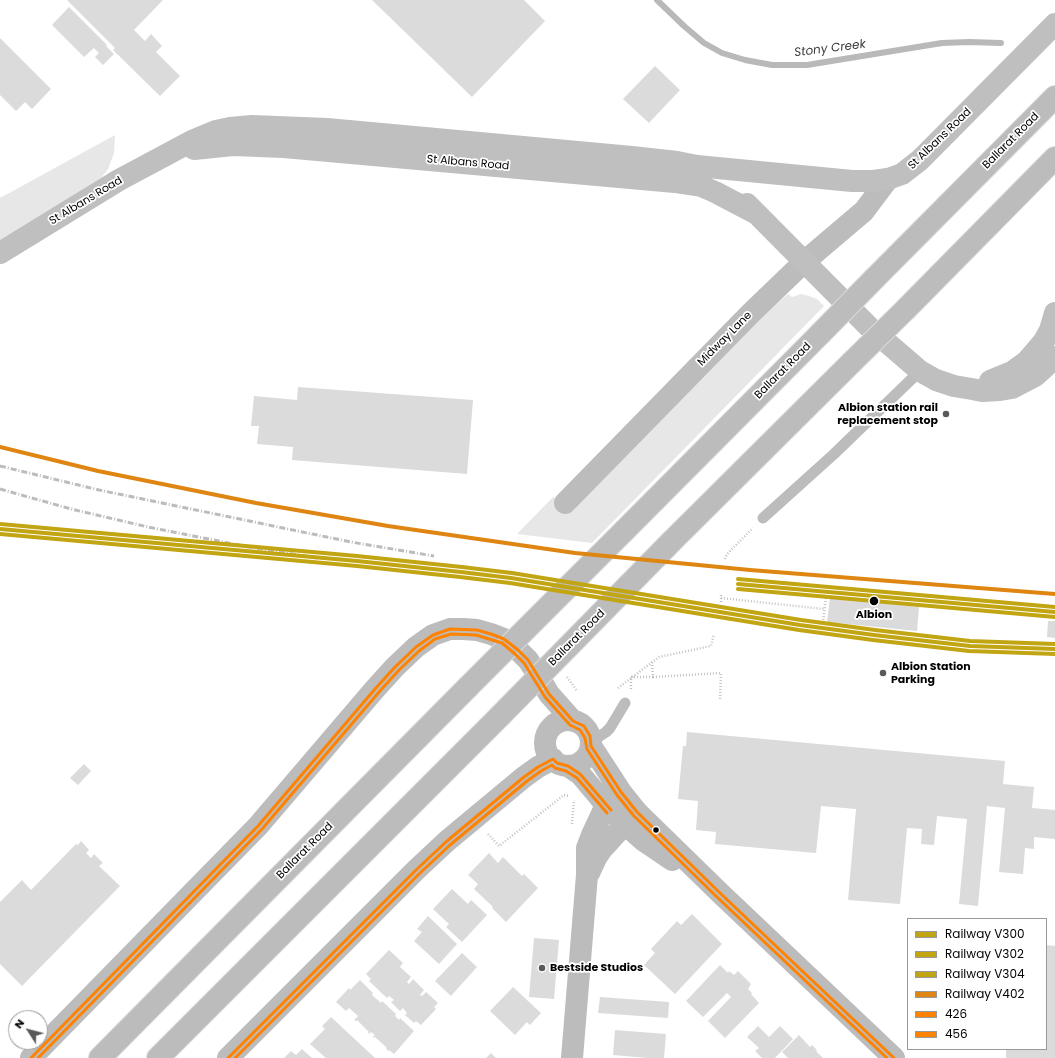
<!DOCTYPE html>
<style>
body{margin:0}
#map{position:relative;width:1055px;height:1058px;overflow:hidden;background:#fff;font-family:Poppins,sans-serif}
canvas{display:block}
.legend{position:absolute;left:907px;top:918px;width:140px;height:132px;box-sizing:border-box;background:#fff;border:1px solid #999;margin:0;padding:5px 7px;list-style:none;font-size:12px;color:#000}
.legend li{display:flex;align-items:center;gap:8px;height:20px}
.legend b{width:20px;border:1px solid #999}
.north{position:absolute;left:8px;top:1010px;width:40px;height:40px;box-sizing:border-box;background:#fff;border:1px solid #999;border-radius:50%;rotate:306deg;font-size:11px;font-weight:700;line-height:16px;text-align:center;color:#000}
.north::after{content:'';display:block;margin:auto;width:14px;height:18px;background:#595959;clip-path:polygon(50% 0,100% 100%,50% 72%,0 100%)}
</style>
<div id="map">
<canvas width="1055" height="1058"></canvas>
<ul class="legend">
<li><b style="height:5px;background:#c2a513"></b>Railway V300</li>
<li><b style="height:5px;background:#c2a513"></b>Railway V302</li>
<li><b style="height:5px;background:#c2a513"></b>Railway V304</li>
<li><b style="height:5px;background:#df8512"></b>Railway V402</li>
<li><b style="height:5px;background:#ff8200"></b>426</li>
<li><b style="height:5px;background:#ff8200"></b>456</li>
</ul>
<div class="north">N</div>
</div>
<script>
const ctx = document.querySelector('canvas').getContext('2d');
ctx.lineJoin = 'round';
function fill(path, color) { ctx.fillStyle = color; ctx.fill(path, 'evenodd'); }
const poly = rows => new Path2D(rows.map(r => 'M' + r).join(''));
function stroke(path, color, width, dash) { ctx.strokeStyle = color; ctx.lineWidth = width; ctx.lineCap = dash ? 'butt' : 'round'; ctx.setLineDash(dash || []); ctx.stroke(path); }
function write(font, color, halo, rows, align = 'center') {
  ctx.font = font + ' Poppins,sans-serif'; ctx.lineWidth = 3.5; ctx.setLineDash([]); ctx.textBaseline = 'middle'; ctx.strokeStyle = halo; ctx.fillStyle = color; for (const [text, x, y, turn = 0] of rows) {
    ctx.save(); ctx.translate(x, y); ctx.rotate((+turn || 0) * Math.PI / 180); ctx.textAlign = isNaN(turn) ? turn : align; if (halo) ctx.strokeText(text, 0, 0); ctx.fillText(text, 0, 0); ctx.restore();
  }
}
fill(poly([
 [115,135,114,153,108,169,101,178,56,206,0,240,0,198],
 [788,294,792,297,801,294,809,296,817,299,824,306,592,543,517,534,553,497,561,503,575,508,762,317]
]), '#e7e7e7');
stroke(poly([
 [657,0,684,26,704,43,722,53,745,60,772,65,807,65,942,43,969,42,1001,43]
]), '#b9b9b9', 6);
fill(poly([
 [67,0,163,0,134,30,145,41,151,34,162,46,156,52,180,76,160,96,113,50,115,48],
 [372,0,524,0,545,21,472,97],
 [69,7,107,45,106,46,114,54,103,65,95,57,99,53,94,48,84,57,52,25],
 [0,38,51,89,32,109,25,102,16,111,0,95],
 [655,66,680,90,649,123,623,99],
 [298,387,473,400,467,474,292,460,293,447,257,444,259,426,251,426,254,396,297,400],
 [830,598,919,607,917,631,827,622],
 [1048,621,1055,621,1055,638,1047,637],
 [687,732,1005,761,1003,784,1034,787,1032,808,1055,810,1055,839,1034,837,1034,849,1025,848,1023,874,999,872,1005,808,987,806,978,906,959,904,967,819,937,816,934,845,921,844,922,829,907,828,900,904,848,900,856,809,821,806,816,853,715,844,716,832,696,830,698,801,678,799,683,746,686,746],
 [84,764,91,771,78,785,70,778],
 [81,841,89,850,86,853,91,858,94,854,103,863,99,866,120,886,22,986,0,964,0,902,22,880,31,890,76,844,78,845],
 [489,853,498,863,503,857,522,876,524,874,538,888,506,922,492,908,493,907,474,889,478,884,468,875],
 [452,889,468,904,471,900,487,915,462,942,446,927,449,924,433,909],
 [692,914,722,944,675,994,644,965,655,953,651,949,677,921,681,925],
 [428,916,457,944,439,964,414,941,422,932,417,929],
 [534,938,559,940,554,999,529,997],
 [1046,945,1055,946,1055,1058,1006,1058,1006,1049,1046,1049],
 [389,950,403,963,400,967,411,977,407,982,409,984,413,979,424,990,420,995,422,996,426,992,438,1003,434,1007,436,1009,421,1025,416,1021,414,1023,405,1015,407,1013,403,1008,400,1011,391,1002,394,1000,389,996,387,998,369,981,371,979,366,974],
 [462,953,477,967,451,996,435,981],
 [720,965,728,973,729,971,734,975,738,971,751,984,748,989,752,993,751,994,759,1003,725,1038,708,1021,731,997,727,993,703,1017,686,1001],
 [360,980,373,993,372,995,381,1003,382,1001,396,1014,395,1016,399,1020,400,1018,414,1031,394,1054,389,1050,388,1051,386,1049,387,1048,375,1037,374,1038,373,1037,375,1035,371,1032,369,1034,368,1033,369,1032,357,1020,356,1021,354,1020,358,1016,349,1008,346,1011,336,1002,349,988,350,990],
 [513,987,541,1013,530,1025,527,1022,515,1035,490,1011],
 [600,997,669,1002,668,1018,598,1013],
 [331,1017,375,1058,326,1058,310,1044,325,1029,322,1026],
 [758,1026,769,1037,780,1026,793,1039,775,1058,762,1058,755,1051,759,1048,747,1037],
 [615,1030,666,1034,664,1058,647,1058,613,1055],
 [799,1035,810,1047,812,1045,817,1050,816,1051,823,1058,788,1058,782,1052],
 [302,1049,312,1058,284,1058,291,1051,296,1055],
 [491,1053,496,1058,486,1058]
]), '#dbdbdb');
const trunk = poly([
 [875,278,1055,97],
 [906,309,1055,158],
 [624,531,820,334],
 [672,541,852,362],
 [100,1058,468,687],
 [158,1058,499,717]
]);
stroke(trunk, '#dbdbdb', 24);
stroke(poly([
 [725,559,727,554,753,528],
 [721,598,824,609],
 [721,602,721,595],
 [823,623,826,596],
 [652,662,653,677,721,673,720,700],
 [567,677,577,691],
 [618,688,659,657,711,646,714,634],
 [631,689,631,677,653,677],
 [572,824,574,800],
 [488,834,499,846,564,795,570,796]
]), '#c2c2c2', 2.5, [1, 2]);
stroke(poly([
 [763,518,834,454,920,371],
 [591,742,606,732,610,728,625,703]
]), '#bcbcbc', 11);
stroke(poly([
 [565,503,751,313,804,262,864,211,888,179],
 [589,873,596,858,602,849,613,837,637,812],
 [572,1058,587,875,587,848,592,835,606,805]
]), '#bcbcbc', 22);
stroke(poly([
 '545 743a23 23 0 1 1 46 0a23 23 0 1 1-46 0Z',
 [591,746,621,792,637,812,720,893,894,1058],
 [568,766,580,774,606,805,625,824,644,841,672,860],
 [31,1058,258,826,375,689,395,667,416,647,433,635,450,629,463,629,477,630,491,634,504,639,518,650,528,660,536,672,549,694,573,721],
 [228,1058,416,870,447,841,524,777,538,767,553,759]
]), '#bcbcbc', 22);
stroke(poly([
 [194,149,233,145,284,147,675,182,701,186,715,192,757,214],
 [747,204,870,328,920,371,936,380,954,386,972,389,982,391,1000,390,1012,388,1035,376,1044,368,1055,357],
 [0,253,119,180,192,141,216,131,230,128,252,126,327,129,632,157,677,162,697,166,852,181,873,181,888,179,902,174,920,160,1055,24],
 [990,381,1012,372,1027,361,1034,353,1044,341,1050,330,1055,313]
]), '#bfbfbf', 22);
stroke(trunk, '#bcbcbc', 22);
stroke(poly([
 [0,466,99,490,351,542,434,556],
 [0,489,71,509,148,527,249,547,318,558]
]), '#bcbcbc', 3, [6, 2, 1, 2]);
const trunkBridge = poly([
 [820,334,875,278],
 [852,362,906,309],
 [468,687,624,531],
 [499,717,672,541]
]);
stroke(trunkBridge, '#dbdbdb', 24, []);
stroke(trunkBridge, '#bcbcbc', 22);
stroke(poly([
 [31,1058,258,826,375,689,395,667,416,647,433,635,450,629,477,630,491,634,504,639,518,650,528,660,549,694,573,721,584,726,590,736,591,746,621,792,637,812,720,893,894,1058],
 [228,1058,416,870,447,841,524,777,538,767,553,759,557,763,568,766,580,774,611,810]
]), '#ff8200', 3);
stroke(poly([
 [38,1058,262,829,379,692,399,670,419,651,435,639,451,634,476,635,502,643,515,654,524,663,545,697,570,725,580,730,585,738,587,749,617,795,634,816,717,897,887,1058],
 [235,1058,419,874,450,845,527,781,541,771,552,765,555,768,566,771,577,778,607,813]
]), '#ff8200', 3);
stroke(poly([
 [0,529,357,561,461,572,511,578,800,625,874,635,970,646,1055,649],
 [738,584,1055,612]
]), '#c2a513', 4);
stroke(poly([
 [0,534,357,566,460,577,510,583,799,630,873,640,969,651,1055,654],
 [738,589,1055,617]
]), '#c2a513', 4);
stroke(poly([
 [0,524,357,556,462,567,512,573,801,620,875,630,970,641,1055,644],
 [738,579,1055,607]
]), '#c2a513', 4);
stroke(poly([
 [0,447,98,471,256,503,388,526,575,553,750,570,1055,594]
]), '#df8512', 4);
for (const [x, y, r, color] of [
 [946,414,4,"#595959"],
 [874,601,5,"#000"],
 [883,673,4,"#595959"],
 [656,830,3.5,"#000"],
 [542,968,4,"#595959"]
]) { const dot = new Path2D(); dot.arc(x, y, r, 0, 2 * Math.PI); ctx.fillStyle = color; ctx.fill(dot); stroke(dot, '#fff', 1.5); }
write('11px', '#000', '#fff', [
 ["St Albans Road",940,139,-44],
 ["Ballarat Road",1011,141,-45],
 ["St Albans Road",468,163,5],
 ["St Albans Road",86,201,-31],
 ["Midway Lane",725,339,-45],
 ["Ballarat Road",783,371,-45],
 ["Ballarat Road",577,638,-45],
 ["Ballarat Road",305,851,-45]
]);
write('bold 11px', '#000', '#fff', [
 ["Albion station rail",938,408,"right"],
 ["replacement stop",938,421,"right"],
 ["Albion Station",891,667],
 ["Parking",891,680],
 ["Bestside Studios",550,968]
], 'left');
write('bold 11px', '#000', '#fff', [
 ["Albion",874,615]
]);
write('italic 12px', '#3c3c3c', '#fff', [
 ["Stony Creek",830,49,-7]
]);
</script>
